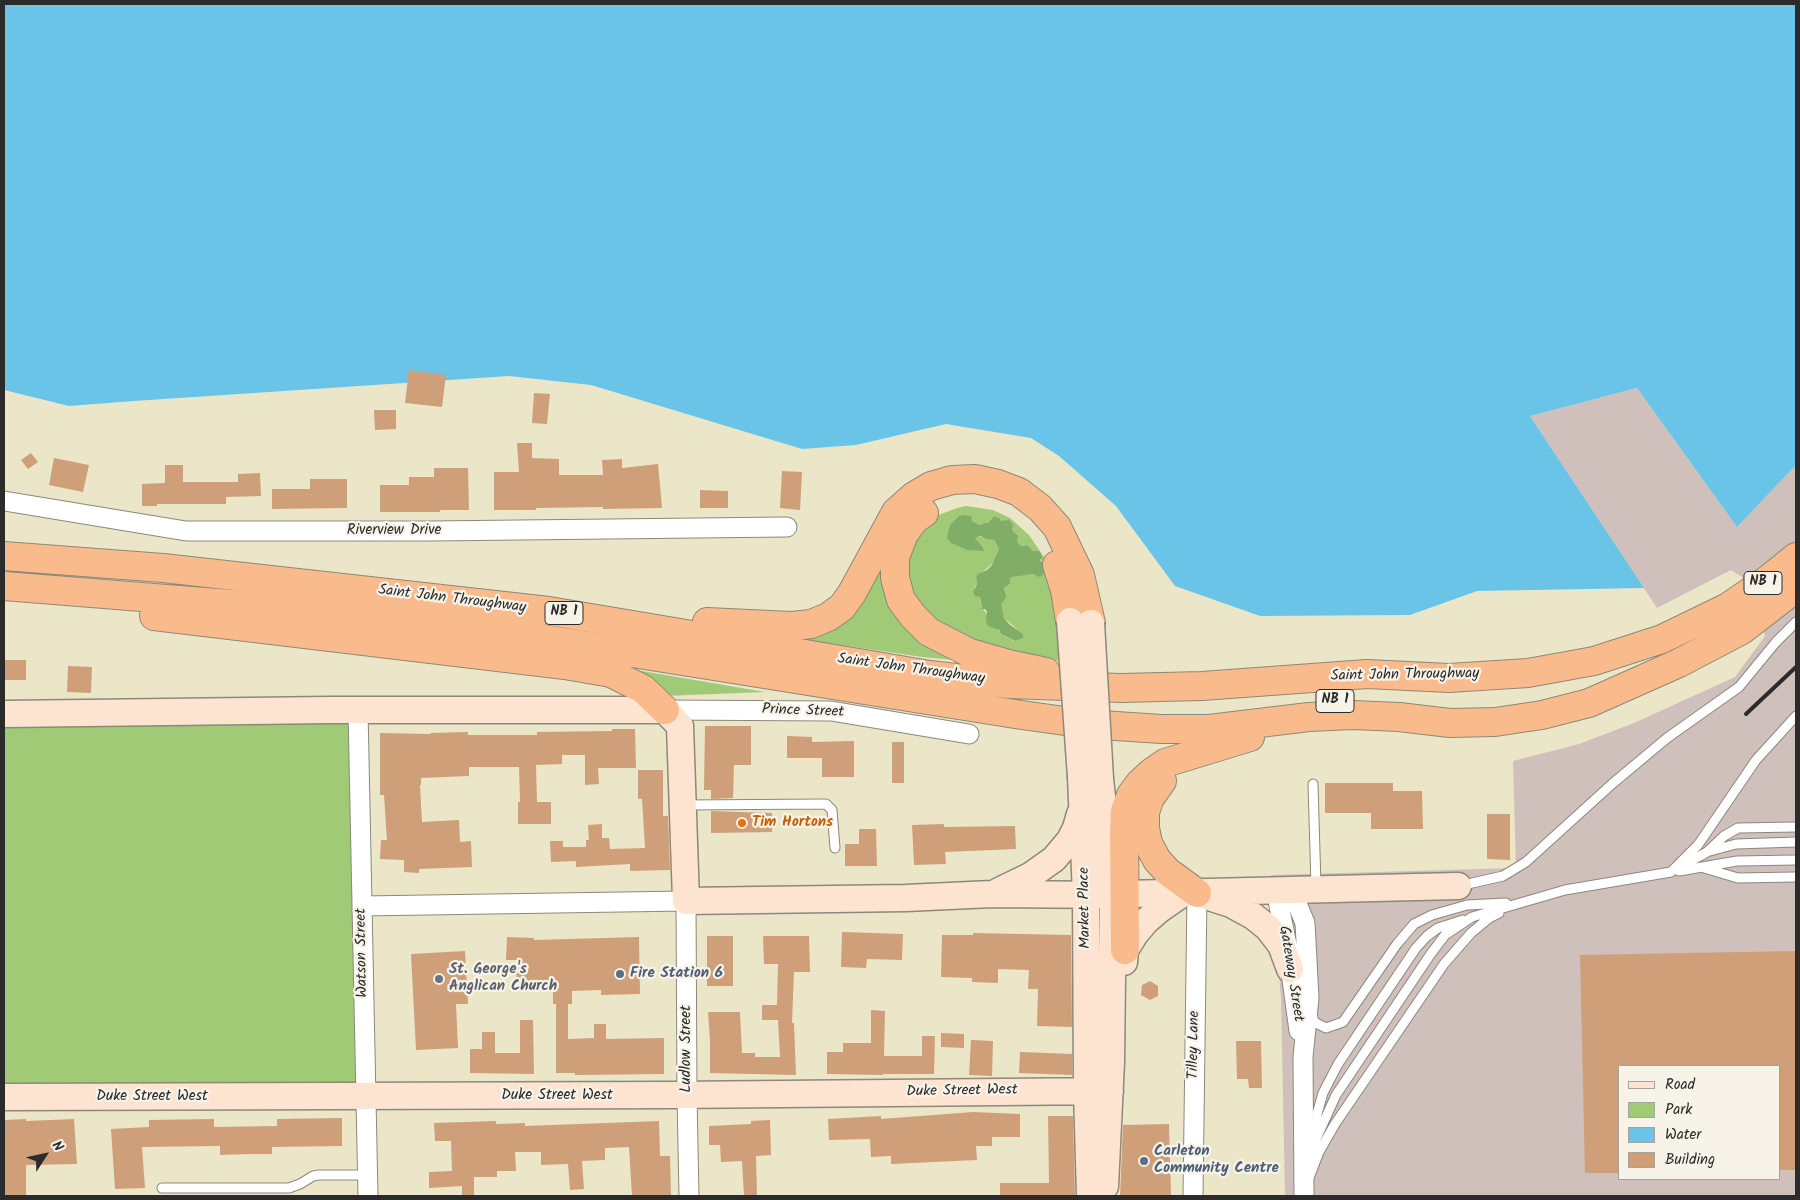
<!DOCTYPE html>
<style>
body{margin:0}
#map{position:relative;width:1800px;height:1200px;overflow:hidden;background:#ece6c9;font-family:Kalam,sans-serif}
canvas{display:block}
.frame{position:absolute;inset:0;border:5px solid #2b2b2b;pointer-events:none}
.legend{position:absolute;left:1618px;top:1065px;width:162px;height:115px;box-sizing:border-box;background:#f7f3e8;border:1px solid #a5a39c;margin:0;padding:6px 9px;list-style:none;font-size:15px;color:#2b2b2b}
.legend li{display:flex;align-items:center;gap:10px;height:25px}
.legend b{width:25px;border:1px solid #a5a39c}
.north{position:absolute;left:20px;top:1130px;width:50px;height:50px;-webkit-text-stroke:4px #f7f3e8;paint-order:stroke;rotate:55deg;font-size:14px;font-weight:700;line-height:20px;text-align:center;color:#2b2b2b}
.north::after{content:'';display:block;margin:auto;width:18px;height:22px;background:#2b2b2b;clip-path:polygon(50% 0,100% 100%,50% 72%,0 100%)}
</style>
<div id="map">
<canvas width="1800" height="1200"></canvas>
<div class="frame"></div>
<ul class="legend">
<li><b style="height:6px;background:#fde4d1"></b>Road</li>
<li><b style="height:14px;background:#a0ca76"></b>Park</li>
<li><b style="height:14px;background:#6ac4e8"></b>Water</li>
<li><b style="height:14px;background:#ce9f78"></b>Building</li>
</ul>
<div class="north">N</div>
</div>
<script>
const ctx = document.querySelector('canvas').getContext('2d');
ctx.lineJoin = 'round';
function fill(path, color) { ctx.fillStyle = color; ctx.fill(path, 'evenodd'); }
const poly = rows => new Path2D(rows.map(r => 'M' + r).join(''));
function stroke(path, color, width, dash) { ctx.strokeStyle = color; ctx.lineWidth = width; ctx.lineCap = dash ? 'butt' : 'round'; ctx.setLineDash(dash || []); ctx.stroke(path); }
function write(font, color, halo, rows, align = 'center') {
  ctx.font = font + ' Kalam,sans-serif'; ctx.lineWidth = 4.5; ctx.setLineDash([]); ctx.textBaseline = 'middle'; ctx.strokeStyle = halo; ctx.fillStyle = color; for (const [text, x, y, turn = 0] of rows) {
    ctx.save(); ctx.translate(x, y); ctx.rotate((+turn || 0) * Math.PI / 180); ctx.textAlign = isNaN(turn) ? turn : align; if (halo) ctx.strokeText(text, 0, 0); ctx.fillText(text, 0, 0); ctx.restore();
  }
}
fill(poly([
 [1637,388,1737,527,1796,465,1796,1196,1285,1196,1281,999,1271,875,1516,868,1513,761,1579,744,1634,723,1735,677,1765,636,1745,579,1731,570,1657,608,1530,416],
 [1619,1066,1779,1066,1779,1179,1619,1179]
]), '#cfc0bb');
fill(poly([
 [966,506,993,510,1010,518,1029,535,1044,557,1047,566,1056,620,1060,661,1000,653,937,627,909,590,906,565,920,530,936,516,957,508],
 [994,516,1000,518,1001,521,1012,528,1012,530,1015,533,1017,541,1021,546,1024,545,1033,551,1046,566,1038,577,1033,574,1011,576,1010,584,1005,587,1004,591,1000,604,1004,618,1018,630,1023,638,1014,641,1001,634,981,606,980,597,974,588,977,584,976,578,994,562,999,549,997,545,994,540,977,536,975,538,982,546,979,550,967,550,954,544,949,532,956,519,972,521,980,525,984,523,988,523],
 [883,559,954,660,922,657,786,637],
 [636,670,765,692,663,696,637,675],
 [358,710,366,1097,4,1097,4,714]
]), '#a0ca76');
fill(poly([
 [965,515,971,516,972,521,980,525,984,523,988,523,994,516,1000,518,1001,521,1009,520,1013,525,1012,530,1018,536,1017,541,1021,546,1027,545,1033,551,1039,551,1041,554,1042,557,1040,560,1046,566,1046,570,1042,576,1038,577,1033,574,1011,577,1010,584,1005,587,1004,590,1006,595,1005,599,1001,604,1004,618,1009,624,1023,634,1023,638,1015,641,1001,634,999,630,988,626,986,620,987,612,985,609,982,609,980,597,975,596,973,592,977,584,976,578,978,574,987,570,992,565,999,549,994,540,987,539,980,536,975,538,982,546,984,551,967,550,951,543,947,538,950,525,959,516]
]), '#80ae67');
fill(poly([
 [4,4,1796,4,1796,465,1737,527,1637,388,1530,416,1644,588,1477,591,1410,615,1260,616,1175,586,1116,506,1059,456,1031,438,946,424,856,445,802,449,591,385,509,376,134,401,69,406,4,390]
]), '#6ac4e8');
fill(poly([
 [409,370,446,375,442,407,405,403],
 [534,393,550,394,547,424,532,423],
 [374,410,396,410,396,429,375,430],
 [517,443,532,443,532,458,559,459,559,475,603,475,602,460,622,459,622,468,658,464,662,508,603,509,603,507,536,508,536,510,494,510,494,472,519,472],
 [31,453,38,462,28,469,21,460],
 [54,458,89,465,83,492,49,485],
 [165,465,183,465,183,482,238,482,238,474,260,473,261,496,226,497,226,504,157,504,157,506,142,506,142,484,165,483],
 [434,468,468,468,469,510,440,510,440,512,380,512,380,485,409,485,409,477,434,477],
 [782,471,802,472,800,510,780,508],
 [310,479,347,479,347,508,272,509,272,489,310,489],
 [700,490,728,491,728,508,700,508],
 [4,660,26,660,26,680,4,680],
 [68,666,92,667,91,693,67,692],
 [705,726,751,726,751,765,734,765,733,798,711,799,711,790,704,790],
 [612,729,635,729,636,768,598,768,599,784,585,785,585,755,562,755,562,764,536,765,537,802,551,802,551,824,518,824,518,802,520,802,519,767,469,767,469,776,421,778,421,785,420,785,422,822,459,820,460,842,471,841,472,867,419,869,419,873,404,872,404,860,380,859,381,840,387,840,384,795,380,795,380,733,431,734,430,733,468,732,468,735,537,735,537,732,612,731],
 [787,736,812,737,812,742,854,741,854,777,822,777,822,758,787,758],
 [892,742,904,742,904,783,892,783],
 [638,770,663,770,663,816,668,816,670,870,630,871,630,864,576,867,576,861,551,862,550,841,563,841,563,847,586,847,586,840,589,840,588,825,602,824,602,838,609,838,610,849,645,848,642,799,638,799],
 [1325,783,1393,783,1393,791,1422,791,1423,829,1371,829,1371,813,1325,813],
 [711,811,772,813,772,832,711,833],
 [1487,814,1510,814,1510,860,1487,859],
 [944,824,944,827,1015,826,1016,849,945,852,946,864,914,865,912,825],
 [859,829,876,829,877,866,845,866,845,844,859,844],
 [842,932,903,934,902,960,867,959,866,968,841,967],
 [973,933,1071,935,1072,1027,1037,1026,1038,989,1028,989,1029,970,998,969,998,983,972,982,972,978,941,977,942,935,973,935],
 [707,936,733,936,733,986,707,986],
 [763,936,809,936,810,972,794,972,792,1023,794,1023,796,1075,710,1073,710,1041,708,1012,740,1012,742,1053,755,1053,755,1057,780,1057,778,1020,762,1020,762,1005,777,1005,778,964,764,964],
 [507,937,534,938,534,940,639,937,640,994,601,995,601,990,572,991,572,1004,568,1004,568,1039,594,1038,594,1024,606,1024,606,1039,664,1038,664,1074,575,1075,575,1073,556,1073,556,1004,553,1004,553,984,516,983,517,960,506,960],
 [465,951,468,1004,456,1004,458,1048,416,1050,411,954],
 [1796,951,1796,1170,1779,1170,1779,1066,1619,1066,1619,1173,1585,1173,1580,955],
 [1150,981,1158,986,1158,996,1150,1000,1141,995,1142,985],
 [871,1010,885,1011,884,1056,922,1056,922,1036,935,1036,934,1074,883,1074,883,1075,827,1074,827,1052,843,1052,843,1043,871,1043],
 [520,1020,533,1020,534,1074,470,1073,470,1049,482,1049,482,1032,495,1032,495,1053,520,1053],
 [941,1033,964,1034,964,1048,941,1047],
 [971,1040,993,1041,992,1076,969,1075],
 [1236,1041,1261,1041,1262,1088,1249,1088,1248,1079,1237,1079],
 [1020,1052,1072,1054,1072,1075,1019,1073],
 [973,1112,1020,1114,1020,1137,992,1137,992,1146,976,1146,977,1160,891,1164,891,1156,871,1157,870,1139,829,1140,828,1119,881,1116,881,1119],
 [1048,1116,1073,1116,1075,1196,1000,1196,1000,1183,1049,1183],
 [342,1118,342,1146,272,1147,272,1154,250,1154,220,1155,220,1146,142,1147,145,1188,115,1189,111,1129,149,1127,149,1120,214,1119,214,1127,277,1126,277,1119],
 [26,1119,26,1121,74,1119,77,1164,26,1165,26,1196,4,1196,4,1120],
 [770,1120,771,1155,756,1156,757,1196,744,1196,742,1161,721,1162,720,1145,709,1145,709,1126,751,1124,751,1121],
 [496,1121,496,1124,525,1123,525,1126,659,1121,660,1156,670,1156,671,1196,632,1196,629,1147,605,1148,605,1160,582,1161,584,1189,570,1190,568,1164,541,1165,541,1152,515,1152,516,1171,497,1171,497,1177,474,1177,474,1196,462,1196,462,1186,429,1188,429,1172,452,1171,451,1141,435,1141,434,1123],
 [1169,1124,1171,1196,1120,1196,1123,1125]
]), '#ce9f78');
const lane = poly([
 [1313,784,1316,886],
 [685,805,826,804,832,810,835,848],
 [1710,851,1736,844,1796,842],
 [1680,867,1707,852,1724,836,1738,828,1796,827],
 [1704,868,1738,878,1796,877],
 [1679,871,1737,861,1796,860],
 [1459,886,1503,876,1526,862,1612,784,1667,738,1739,687,1776,642,1796,622],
 [1312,1014,1314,1022,1326,1028,1343,1022,1397,944,1414,924,1432,915,1467,905,1506,903],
 [1316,1133,1317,1114,1323,1093,1338,1064,1416,948,1427,936,1438,928,1463,920],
 [1311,1160,1316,1139,1336,1095,1430,955,1445,935,1472,917,1565,890,1671,872,1698,845,1756,760,1796,716],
 [1309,1178,1319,1152,1335,1124,1444,964,1471,933,1489,918,1499,913],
 [162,1188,289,1188,300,1184,313,1176,319,1175,368,1175]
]);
const street = poly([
 [4,501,186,531,431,531,787,527],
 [358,710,368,1196],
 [665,710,831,711,969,734],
 [1276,891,1288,950,1299,1031],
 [1292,891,1305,923,1309,998,1303,1057,1304,1196],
 [362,906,686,901,687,1095,689,1196],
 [1193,1196,1197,893]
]);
const secondary = poly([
 [4,714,329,710,665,710,680,726,686,901,906,898,992,894,1113,895],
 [1081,777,1086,895,1087,1091,1090,1196],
 [1100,779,1113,895,1111,1062,1105,1186],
 [999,891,1030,876,1054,859,1070,840,1076,828,1080,814],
 [1124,894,1458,886],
 [1209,897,1231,904,1253,916,1268,928,1281,945,1290,969],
 [1124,962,1125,950,1135,934,1146,921,1160,909,1183,893],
 [4,1097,673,1095,1110,1091]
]);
const highway = poly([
 [924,513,915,519,904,534,895,557,895,578,901,600,913,616,929,632,970,653,1008,664,1046,672],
 [4,556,163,568,549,611,930,675,1009,684,1121,688,1202,686,1367,674,1449,678,1528,673,1594,661,1662,639,1728,607,1770,578,1796,557],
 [1057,565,1065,590,1070,621],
 [4,586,267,607,488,630,1015,714,1086,724,1161,729,1209,729,1309,717,1353,715,1399,717,1450,723,1495,722,1542,715,1589,703,1679,663,1742,630,1796,588],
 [154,616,565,665,611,673,643,689,665,710],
 [707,622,792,626,811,624,828,617,842,607,852,593,896,512,914,496,931,486,952,480,975,479,998,484,1019,492,1040,508,1057,527,1080,575,1091,623],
 [1162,781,1150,798,1145,812,1145,828,1148,843,1157,860,1168,872,1197,893],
 [1125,950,1124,830,1125,811,1131,795,1140,783,1152,772,1165,763,1250,737]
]);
stroke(lane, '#8c887a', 11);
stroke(street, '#8c887a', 21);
stroke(secondary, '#8c887a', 29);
stroke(highway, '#8c887a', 30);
stroke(lane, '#fff', 9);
stroke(street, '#fff', 19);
stroke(secondary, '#fde4d1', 26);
stroke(highway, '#fabb8c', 28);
stroke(poly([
 [1746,714,1796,667]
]), '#2b2b2b', 4);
const secondaryBridge = poly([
 [1070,621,1081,777],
 [1091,623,1100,779]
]);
stroke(secondaryBridge, '#8c887a', 29, []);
stroke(secondaryBridge, '#fde4d1', 26);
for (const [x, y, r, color] of [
 [742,823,5,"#e8710a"],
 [620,974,5,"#5c6f8a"],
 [439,979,5,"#6b7280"],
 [1144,1161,5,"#5c6f8a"]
]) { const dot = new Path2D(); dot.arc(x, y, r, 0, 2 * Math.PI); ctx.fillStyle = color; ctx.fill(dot); stroke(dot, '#f7f3e8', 2); }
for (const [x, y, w] of [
 [1763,583,38],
 [564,613,38],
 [1335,701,38]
]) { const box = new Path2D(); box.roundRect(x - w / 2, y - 11.5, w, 23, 4); ctx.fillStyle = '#f7f3e8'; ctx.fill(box); stroke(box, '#2b2b2b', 1); }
write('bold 14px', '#2b2b2b', null, [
 ["NB 1",1763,583],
 ["NB 1",564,613],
 ["NB 1",1335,701]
]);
write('15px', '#2b2b2b', '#f7f3e8', [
 ["Riverview Drive",394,531],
 ["Saint John Throughway",452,600,7],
 ["Saint John Throughway",911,670,8],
 ["Saint John Throughway",1405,676,-1],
 ["Prince Street",803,712,2],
 ["Market Place",1086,908,-91],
 ["Watson Street",363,953,-91],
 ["Gateway Street",1290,974,81],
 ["Tilley Lane",1195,1045,-89],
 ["Ludlow Street",687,1049,-90],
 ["Duke Street West",962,1092,-1],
 ["Duke Street West",557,1096],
 ["Duke Street West",152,1097]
]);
write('bold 15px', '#c56008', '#f7f3e8', [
 ["Tim Hortons",752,823]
], 'left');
write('bold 15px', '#5b616d', '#f7f3e8', [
 ["St. George's",449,970],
 ["Anglican Church",449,987]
], 'left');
write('bold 15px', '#4e5e75', '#f7f3e8', [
 ["Fire Station 6",630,974],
 ["Carleton",1154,1152],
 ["Community Centre",1154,1169]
], 'left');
</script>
